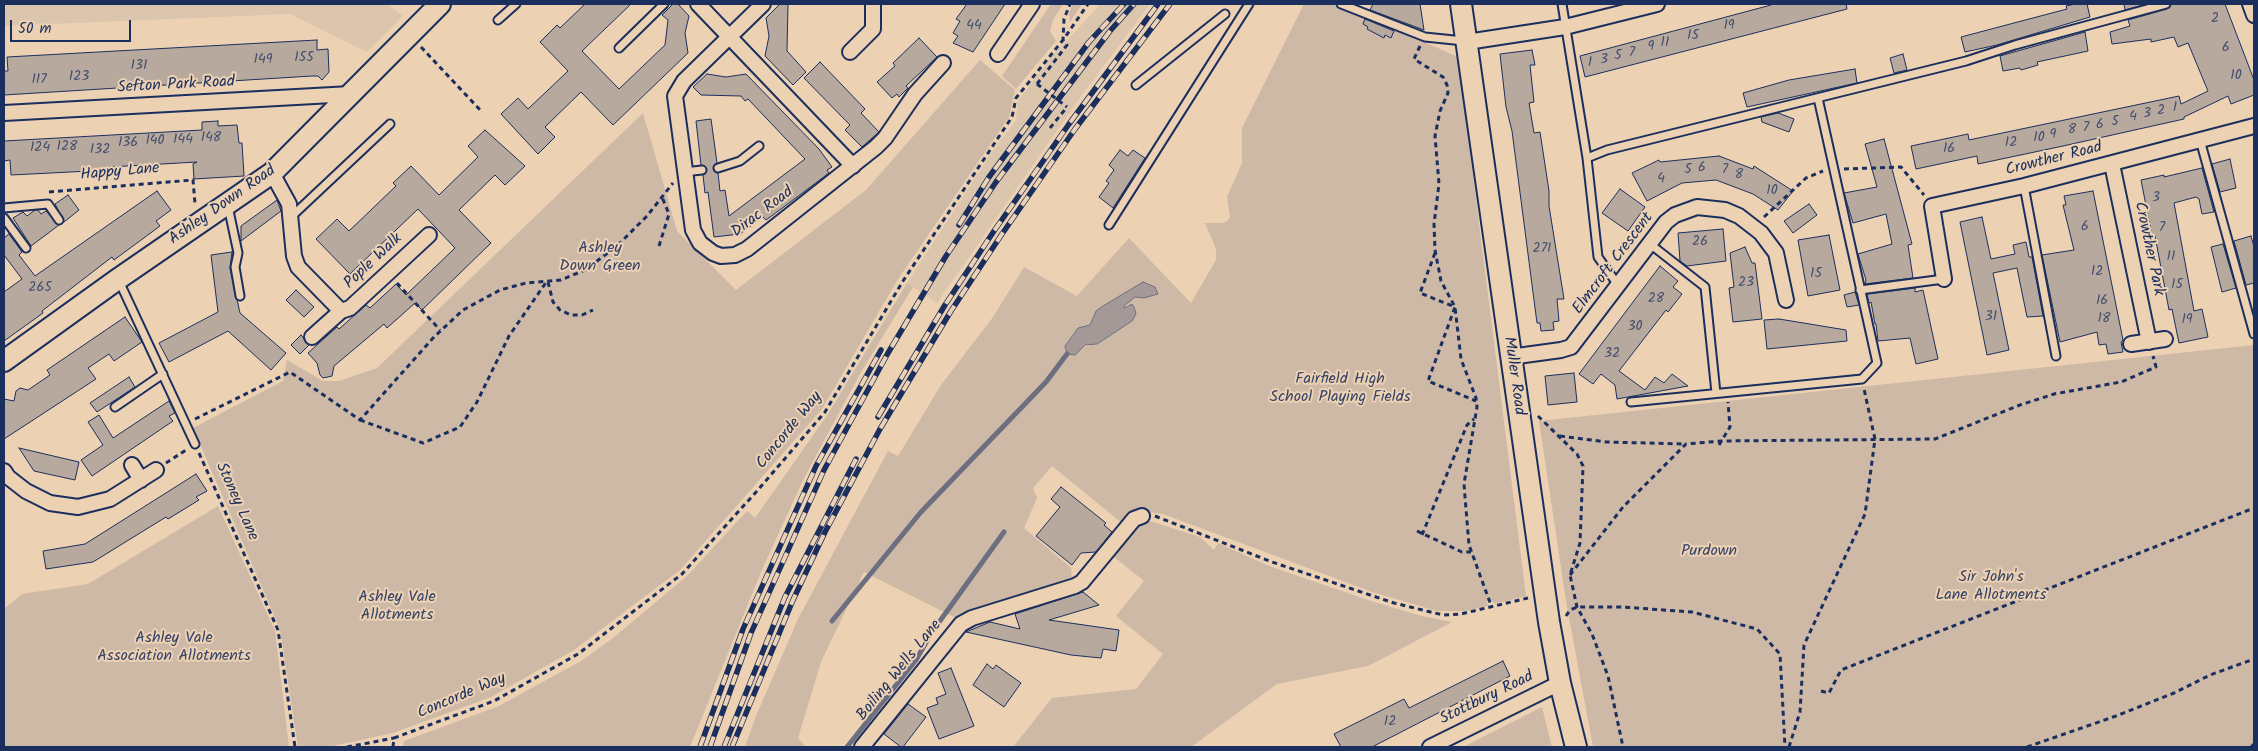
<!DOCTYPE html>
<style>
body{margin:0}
#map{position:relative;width:2258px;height:751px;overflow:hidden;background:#ecd1b3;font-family:Kalam,sans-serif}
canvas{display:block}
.frame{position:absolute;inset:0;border:5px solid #1b2f5e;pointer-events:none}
.scale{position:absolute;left:10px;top:20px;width:121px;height:22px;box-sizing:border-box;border:2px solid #1b2f5e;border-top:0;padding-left:6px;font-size:15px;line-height:18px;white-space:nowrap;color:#1b2f5e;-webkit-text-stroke:4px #ecd1b3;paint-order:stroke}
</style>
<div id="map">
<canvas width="2258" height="751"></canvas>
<div class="frame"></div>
<div class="scale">50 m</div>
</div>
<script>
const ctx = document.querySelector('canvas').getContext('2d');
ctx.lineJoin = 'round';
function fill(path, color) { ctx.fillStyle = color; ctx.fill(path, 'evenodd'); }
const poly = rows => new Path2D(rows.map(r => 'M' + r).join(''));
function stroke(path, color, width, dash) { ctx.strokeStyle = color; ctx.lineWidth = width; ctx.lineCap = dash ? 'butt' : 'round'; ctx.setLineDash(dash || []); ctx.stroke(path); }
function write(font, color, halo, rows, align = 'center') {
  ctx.font = font + ' Kalam,sans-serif'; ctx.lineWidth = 4; ctx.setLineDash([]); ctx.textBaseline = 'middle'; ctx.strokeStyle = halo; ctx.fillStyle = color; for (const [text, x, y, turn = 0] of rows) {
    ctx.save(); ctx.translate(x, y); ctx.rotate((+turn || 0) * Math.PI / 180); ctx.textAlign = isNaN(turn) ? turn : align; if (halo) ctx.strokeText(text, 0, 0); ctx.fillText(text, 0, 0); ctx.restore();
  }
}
fill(poly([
 [4,4,388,4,403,16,367,52,290,14,4,26],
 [1101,4,1150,4,1079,99,937,303,907,283,992,152,1016,120,1018,101,1052,56]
]), '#dcc5ad');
fill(poly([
 [1051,4,1063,4,1053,20,1050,31,1056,41,1016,89,1002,76],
 [1073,4,1082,4,1070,22,1069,13],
 [1304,4,1331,4,1366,16,1458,57,1526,596,1494,604,1493,601,1487,602,1488,606,1465,611,1437,611,1372,592,1163,514,1142,511,1123,524,1052,466,1033,488,1037,498,1024,528,1071,568,1072,580,960,620,864,572,821,662,798,738,806,747,745,747,756,716,798,619,888,451,898,456,941,385,993,317,1024,267,1077,296,1129,238,1191,303,1216,260,1216,249,1205,223,1222,223,1227,221,1230,217,1227,197,1242,163,1242,128],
 [1147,283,1155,287,1155,296,1135,297,1123,307,1130,304,1134,318,1132,321,1097,344,1083,347,1067,343,1074,332,1090,325,1097,311,1103,306],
 [980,60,1015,90,1009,117,898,279,822,409,680,570,574,650,491,697,393,733,328,747,298,747,280,629,193,428,283,381,287,360,323,381,339,381,377,368,643,113,677,231,736,290,866,190],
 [907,283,913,287,860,374,804,478,761,572,690,747,403,747,404,741,499,706,581,661,613,638,687,576,747,511,755,518,828,414],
 [2254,345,2254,747,1593,747,1566,601,1539,421],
 [218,506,275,631,289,747,4,747,4,609,22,594,88,584],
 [1150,521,1200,537,1214,550,1218,543,1269,566,1371,601,1422,616,1452,622,1368,666,1277,684,1191,747,1013,747,1052,698,1136,689,1163,654,1116,616,1144,581,1113,556,1138,525],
 [1542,707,1552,747,1463,747,1469,744]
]), '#ceb9a7');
const water = poly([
 [1143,282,1155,287,1158,294,1144,298,1135,297,1124,306,1124,308,1132,304,1134,307,1136,314,1132,321,1097,344,1085,345,1075,355,1067,354,1065,346,1078,328,1090,325,1096,311,1103,306,1143,282]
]);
fill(water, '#a49996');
stroke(water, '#6d6f80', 1);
stroke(poly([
 [832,621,921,512,1046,382,1067,354],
 [847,747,916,660,932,632,1004,532]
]), '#6d6f80', 5);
const building = poly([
 [585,4,631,4,582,51,619,89,665,45,668,20,662,15,673,4,678,4,689,16,685,33,688,53,613,125,581,92,545,127,555,137,538,154,501,114,518,98,528,109,568,71,540,42,557,25,560,28,585,4],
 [780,4,788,4,787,51,806,72,793,85,765,56,769,36,766,18,780,4],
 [967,4,1005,4,973,52,953,43,958,36,953,33,960,21,956,19,967,4],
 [1373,4,1420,4,1424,30,1370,10,1373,4],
 [1771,4,1846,4,1847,9,1585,77,1580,56,1771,5,1771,4],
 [2075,4,2087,4,2090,17,1997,45,1965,52,1961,37,2067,9,2066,6,2075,4],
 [2124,4,2147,4,2125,10,2124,4],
 [2171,4,2225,4,2254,80,2254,95,2231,104,2228,96,2184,117,2184,119,2063,146,1978,164,1977,156,1916,169,1911,146,1968,134,1969,140,2179,96,2181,104,2208,91,2188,43,2178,47,2174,37,2151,42,2151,39,2112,44,2110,32,2130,26,2128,20,2167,9,2171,4],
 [1365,19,1394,31,1391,38,1385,35,1384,38,1367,29,1368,27,1363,24,1365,19],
 [2085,32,2088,51,2037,62,2038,65,2021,70,2020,68,2003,71,2000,56,2085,32],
 [919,38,937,57,906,86,908,88,899,97,897,94,892,98,877,82,895,66,893,63,919,38],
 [317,40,317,50,328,49,329,72,322,80,318,76,312,76,4,95,4,71,8,71,7,57,317,40],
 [1532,50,1535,65,1530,65,1534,102,1529,103,1534,133,1540,132,1549,191,1549,206,1564,299,1557,299,1559,321,1553,322,1554,330,1541,331,1540,323,1537,323,1512,131,1506,107,1500,54,1532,50],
 [1903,54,1907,70,1894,73,1890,58,1903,54],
 [820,62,865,109,861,113,879,132,862,147,845,130,850,125,804,78,820,62],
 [1855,69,1857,83,1747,107,1743,93,1789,80,1855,69],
 [707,74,726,77,746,74,819,149,832,167,827,170,829,173,773,215,766,220,763,217,740,234,714,237,708,192,705,193,703,175,707,169,701,165,696,121,711,119,717,163,713,169,718,173,720,191,725,190,729,216,805,159,748,99,745,101,741,96,701,95,693,87,707,74],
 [1778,113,1794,119,1789,132,1762,122,1761,117,1778,113],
 [218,121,218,126,237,125,239,143,242,143,244,176,194,179,193,164,197,162,109,167,110,170,11,175,10,160,4,161,4,141,202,130,202,122,218,121],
 [485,130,525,166,505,185,495,175,459,210,491,243,422,310,415,303,387,328,384,324,334,366,332,376,323,378,320,375,317,363,308,353,337,327,339,329,366,305,370,308,396,284,406,295,455,248,418,209,350,274,316,239,337,219,349,231,396,186,393,183,411,166,439,195,478,157,468,146,485,130],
 [1884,139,1912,244,1908,245,1913,278,1865,284,1866,280,1858,254,1892,244,1886,214,1853,223,1844,193,1877,187,1865,144,1884,139],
 [1120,150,1128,156,1133,150,1145,158,1113,208,1099,197,1109,183,1106,181,1114,170,1109,165,1120,150],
 [1719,156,1753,169,1754,166,1793,191,1778,210,1753,194,1716,180,1682,183,1647,201,1632,173,1659,160,1660,162,1719,156],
 [2230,159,2236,188,2220,192,2212,164,2230,159],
 [2202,168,2214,212,2202,214,2199,199,2196,197,2174,203,2194,311,2202,309,2208,337,2179,343,2172,309,2169,310,2155,236,2152,236,2141,180,2164,175,2164,177,2202,168],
 [1620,189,1645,207,1628,231,1602,213,1620,189],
 [157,191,171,210,156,221,160,226,114,260,112,257,42,311,43,313,4,341,4,292,22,279,4,255,4,238,9,234,22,252,19,255,35,276,157,191],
 [2093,191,2123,340,2121,342,2123,352,2108,354,2106,344,2099,345,2097,332,2060,342,2042,255,2074,250,2063,205,2066,205,2064,196,2093,191],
 [68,195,79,210,64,222,55,204,68,195],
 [277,200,281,211,241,241,241,226,277,200],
 [1809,204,1817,215,1793,233,1784,221,1809,204],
 [35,210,38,210,41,214,46,211,59,225,31,246,13,218,23,212,27,216,35,210],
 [1982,217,1991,259,2015,254,2013,245,2026,242,2029,257,2032,257,2043,316,2027,317,2017,268,1993,273,2009,350,1987,355,1960,222,1982,217],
 [1723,229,1726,261,1687,266,1680,261,1678,233,1723,229],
 [1829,235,1840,290,1808,296,1798,240,1829,235],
 [2251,236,2254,247,2254,283,2246,285,2234,241,2251,236],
 [2223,244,2236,288,2222,292,2211,247,2223,244],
 [1745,247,1752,263,1755,263,1762,319,1733,322,1729,288,1734,287,1730,253,1745,247],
 [232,252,230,268,240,313,286,353,271,370,228,331,169,362,159,343,218,312,211,255,232,252],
 [1660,266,1678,281,1673,287,1682,294,1668,312,1666,310,1619,371,1645,390,1655,377,1664,383,1672,374,1688,386,1617,399,1615,385,1601,374,1593,384,1579,374,1660,266],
 [1915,288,1915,292,1923,290,1938,359,1916,364,1910,338,1878,341,1876,324,1875,324,1871,302,1869,303,1867,294,1915,288],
 [296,290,314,307,304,317,286,300,296,290],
 [1855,292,1859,305,1847,307,1844,295,1855,292],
 [125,317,142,342,114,361,109,354,88,368,96,379,4,439,4,399,14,401,16,391,20,388,28,390,50,375,47,370,125,317],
 [1779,319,1846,330,1847,341,1767,349,1764,320,1779,319],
 [301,335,309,345,300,354,291,345,301,335],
 [1574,373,1577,402,1548,405,1545,376,1574,373],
 [129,377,135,387,97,412,90,403,129,377],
 [169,401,175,413,169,416,173,421,92,476,81,460,103,445,88,422,99,415,113,438,169,401],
 [19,448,79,462,75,480,34,471,19,448],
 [196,474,207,491,196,497,199,500,168,519,166,517,93,562,46,569,43,551,85,544,196,474],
 [1061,487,1106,523,1104,525,1112,532,1096,552,1081,553,1072,565,1036,536,1060,507,1051,499,1061,487],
 [1083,592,1099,605,1049,620,1119,630,1116,651,1103,649,1101,658,1071,655,966,632,990,622,1020,629,1015,614,1083,592],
 [1503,661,1510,676,1372,747,1341,747,1334,734,1404,699,1409,708,1503,661],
 [987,664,993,669,996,665,1021,683,1004,707,973,685,987,664],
 [951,668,974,726,939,739,927,708,938,704,936,698,946,694,938,673,951,668],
 [908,704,926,717,903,747,901,747,884,734,908,704]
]);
fill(building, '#b8a99e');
stroke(building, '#1b2f5e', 1);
const lane = poly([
 [1341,4,1425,37,1464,41],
 [1562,4,1587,158,1598,257,1618,285],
 [498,20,516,4],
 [619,48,664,4],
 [1136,85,1225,14],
 [2200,140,2254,334],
 [1587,158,1607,150,1966,61,2015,45,2166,4],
 [718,168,740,161,759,146],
 [684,172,702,170],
 [2024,186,2056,356],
 [228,206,238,253,235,267,240,296],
 [4,208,48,204,59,220],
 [291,217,390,124],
 [4,218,26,248],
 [1109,225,1249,4],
 [1650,244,1705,287,1716,393],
 [119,281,195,444],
 [1860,290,1944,279],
 [1631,402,1862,379,1877,363,1818,98],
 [115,407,163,374]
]);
const street = poly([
 [698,4,853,166],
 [763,4,684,81,675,96,693,230,700,243,713,253,721,256,735,255,747,249,876,147,885,138,915,94,943,63],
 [2250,4,2254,15],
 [1467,42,1565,27,1657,4],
 [850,52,873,29,873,4],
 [998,54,1032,4],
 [4,113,351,94],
 [2112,164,2149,342],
 [272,173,289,204,294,256,298,267,341,311],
 [1944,279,1932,206,2024,186,2254,126],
 [312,337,341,311,350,308,429,235],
 [2131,344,2165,339],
 [1510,357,1561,350,1571,347,1666,222,1675,215,1697,207,1725,210,1739,216,1761,233,1776,253,1786,300],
 [132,465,141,480],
 [4,471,8,477,26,491,50,503,78,507,110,499,156,470],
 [862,747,961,624,972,618,1075,586,1082,582,1134,519,1142,516],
 [1430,747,1560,683]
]);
const secondary = poly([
 [1461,4,1549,622,1560,683,1576,747],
 [4,361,118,279,272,173,440,4]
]);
stroke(lane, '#1b2f5e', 11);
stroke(street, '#1b2f5e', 18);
stroke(secondary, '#1b2f5e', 24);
stroke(poly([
 [1420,46,1414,59,1443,77,1447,85,1448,93,1440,111,1435,136,1439,184,1434,224,1435,250,1441,281,1455,307,1461,359,1476,398,1477,407,1464,484,1465,497,1469,545,1492,608],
 [421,47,482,112],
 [1037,84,1067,45,1063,40,1064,19,1070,4],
 [1050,128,1067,107],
 [1844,169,1901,167,1924,195],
 [49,192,193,180,195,204],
 [1764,217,1806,178,1823,171],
 [659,246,669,214,662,197],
 [1435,253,1420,293,1455,307,1428,381,1476,401],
 [548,282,553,302,560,310,571,315,582,315,593,310],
 [397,283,440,330],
 [1538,416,1577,454,1583,466,1580,543,1570,575,1577,607,1592,634,1608,676,1623,747],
 [195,419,290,372,360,420,434,337,463,310,500,290,526,283,561,280,585,270,617,246,647,216,673,183],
 [360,420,423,443,460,427,477,402,509,336,547,281],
 [1560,436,1607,442,1685,444],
 [1719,445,1730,427,1728,402],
 [199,453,278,630,295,747],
 [166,463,186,450],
 [1155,516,1272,562,1394,603,1443,615,1461,614,1528,598],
 [1417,531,1462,552,1471,552],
 [1422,535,1467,425,1474,419],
 [1570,575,1623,507,1686,444,1722,441,1935,439,2020,405,2054,394,2121,382,2156,367,2153,356],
 [1566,616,1570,610,1577,607,1622,607,1692,612,1757,629,1780,654,1785,747],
 [1821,691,1829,693,1841,670,2254,508],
 [347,747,394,738],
 [393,747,394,738,494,701,578,654,682,574,757,491,825,412,903,281,1012,117,1016,98,1063,40,1088,4],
 [1789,747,1800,712,1804,645,1865,514,1875,439,1864,389],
 [2027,747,2116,716,2174,693,2210,675,2254,659],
 [2251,747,2254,744]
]), '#1b2f5e', 3, [5, 4]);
stroke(lane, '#ecd1b3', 7);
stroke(street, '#ecd1b3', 14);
stroke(secondary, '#ecd1b3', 20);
const rail = poly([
 [959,225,989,177,1089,42,1124,4],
 [878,417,945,305,994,231,1069,124,1158,4],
 [700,747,743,629,816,466,881,350],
 [710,747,751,633,824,470,888,353,946,256,996,182,1110,31,1134,4],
 [724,747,785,597,856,459],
 [732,747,793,600,825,532,880,429,951,311,1002,234,1075,129,1170,4]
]);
stroke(rail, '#1b2f5e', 5.5);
stroke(rail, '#ecd1b3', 4, [11]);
stroke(poly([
 [1037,84,1067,107]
]), '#1b2f5e', 3, [5, 4]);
write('14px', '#424e6e', null, [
 ["2",2215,20],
 ["44",974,27],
 ["19",1729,27],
 ["15",1693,37],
 ["11",1665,44],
 ["9",1651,48],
 ["6",2226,49],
 ["7",1632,54],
 ["5",1618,57],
 ["155",304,59],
 ["149",263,61],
 ["3",1604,61],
 ["1",1590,64],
 ["131",139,67],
 ["10",2236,77],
 ["123",79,78],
 ["117",39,81],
 ["1",2175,109],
 ["2",2161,112],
 ["3",2147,115],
 ["4",2133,118],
 ["5",2115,123],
 ["6",2100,126],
 ["7",2086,129],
 ["8",2072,131],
 ["9",2053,136],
 ["148",211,139],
 ["10",2039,139],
 ["144",183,141],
 ["140",155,142],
 ["136",128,144],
 ["12",2011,144],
 ["128",67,148],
 ["124",40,149],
 ["16",1949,150],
 ["132",100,151],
 ["6",1702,169],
 ["5",1688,171],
 ["7",1725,171],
 ["8",1739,176],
 ["4",1661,180],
 ["10",1772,192],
 ["3",2156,199],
 ["6",2085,228],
 ["7",2162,229],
 ["26",1700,243],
 ["271",1542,250],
 ["11",2171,258],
 ["12",2097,273],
 ["15",1816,275],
 ["23",1746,284],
 ["15",2177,286],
 ["265",40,289],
 ["28",1656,300],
 ["16",2102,302],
 ["31",1991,318],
 ["18",2104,320],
 ["19",2187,321],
 ["30",1635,328],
 ["32",1612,355],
 ["12",1390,723]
]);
write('16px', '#1b2f5e', '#ecd1b3', [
 ["Sefton Park Road",176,86,-3],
 ["Crowther Road",2054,160,-14],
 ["Happy Lane",120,173,-5],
 ["Ashley Down Road",223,206,-35],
 ["Dirac Road",763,213,-37],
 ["Crowther Park",2148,249,78],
 ["Pople Walk",374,262,-43],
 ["Elmcroft Crescent",1614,264,-53],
 ["Muller Road",1513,376,82],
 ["Concorde Way",790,431,-51],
 ["Stoney Lane",236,502,66],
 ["Boiling Wells Lane",900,671,-51],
 ["Concorde Way",462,697,-23],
 ["Stottbury Road",1487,699,-26]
]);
write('16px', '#364469', '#ecd1b3', [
 ["Ashley",600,249],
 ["Down Green",600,267],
 ["Fairfield High",1340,380],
 ["School Playing Fields",1340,398],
 ["Purdown",1709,552],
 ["Sir John's",1991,578],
 ["Lane Allotments",1991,596],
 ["Ashley Vale",397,598],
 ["Allotments",397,616],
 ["Ashley Vale",174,639],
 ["Association Allotments",174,657]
]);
</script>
